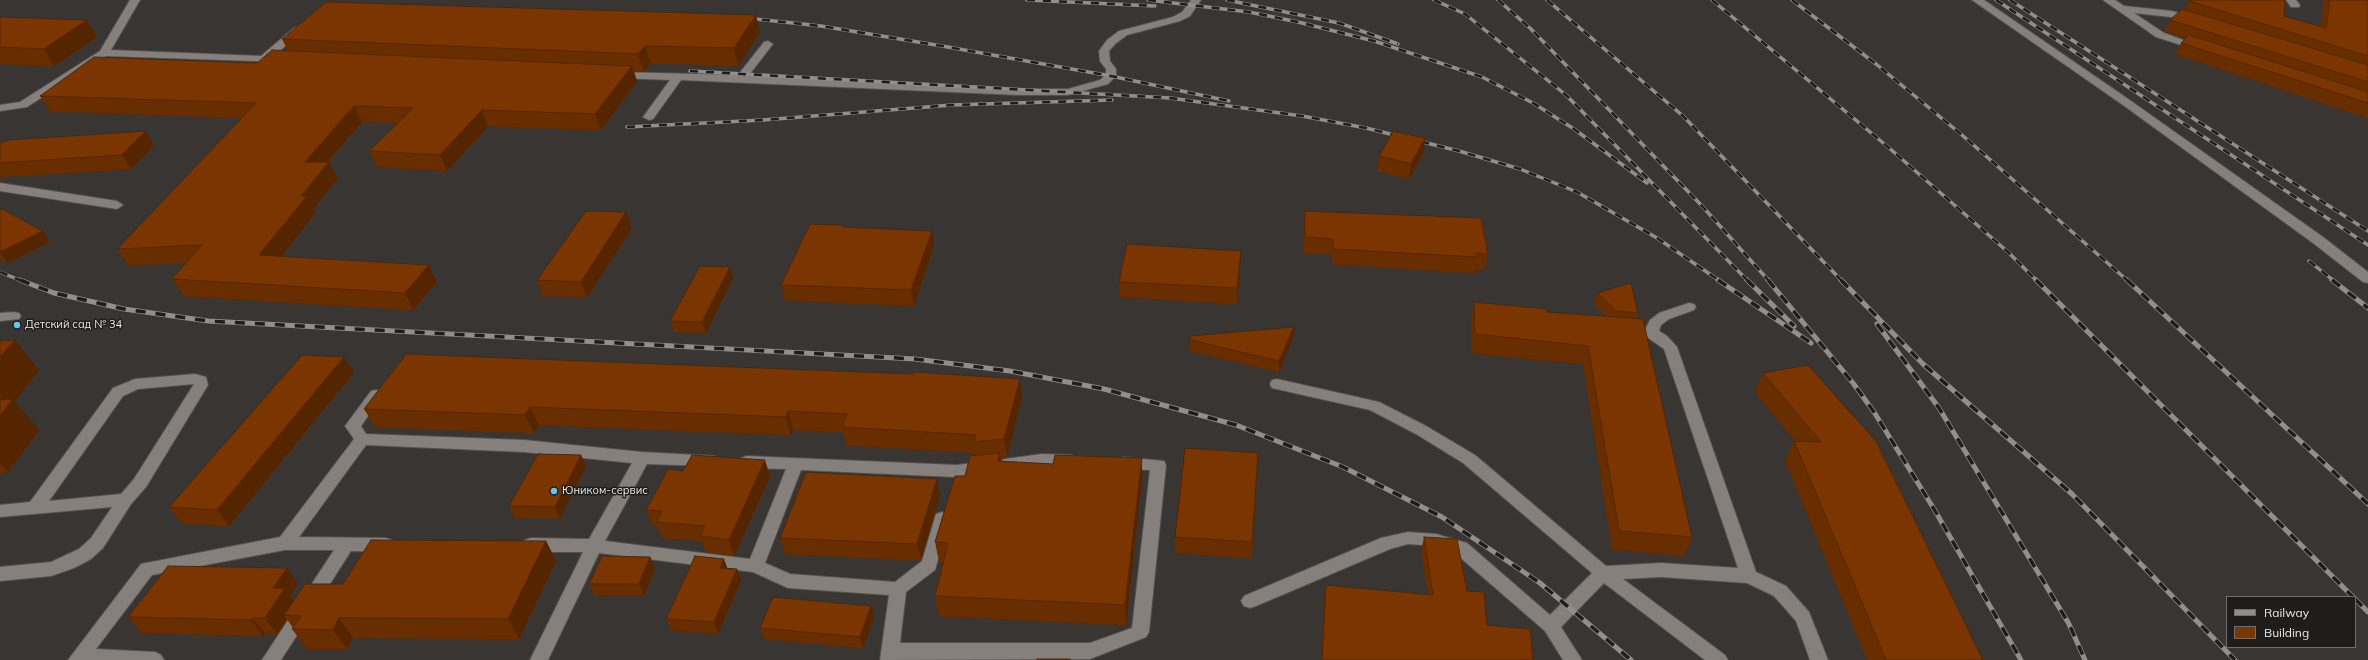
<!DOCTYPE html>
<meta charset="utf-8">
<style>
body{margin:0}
#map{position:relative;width:2368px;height:660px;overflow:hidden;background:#393532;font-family:Mulish,sans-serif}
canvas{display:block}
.legend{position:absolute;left:2226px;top:596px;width:130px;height:52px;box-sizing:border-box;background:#1f1d1b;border:1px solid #716f6d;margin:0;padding:5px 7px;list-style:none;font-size:12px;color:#ece9e7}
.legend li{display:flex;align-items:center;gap:8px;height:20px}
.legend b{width:20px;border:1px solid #716f6d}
</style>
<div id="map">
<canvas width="2368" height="660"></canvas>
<ul class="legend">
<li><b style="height:5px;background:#928e8c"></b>Railway</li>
<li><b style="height:11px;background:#7a3500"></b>Building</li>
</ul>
</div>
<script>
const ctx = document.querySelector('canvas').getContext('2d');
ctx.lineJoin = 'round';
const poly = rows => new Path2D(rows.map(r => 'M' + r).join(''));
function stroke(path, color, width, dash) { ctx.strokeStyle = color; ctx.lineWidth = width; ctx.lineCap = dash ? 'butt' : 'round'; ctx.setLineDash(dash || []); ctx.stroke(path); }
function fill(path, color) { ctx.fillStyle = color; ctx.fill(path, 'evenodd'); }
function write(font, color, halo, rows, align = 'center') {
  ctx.font = font + ' Mulish,sans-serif'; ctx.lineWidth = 3; ctx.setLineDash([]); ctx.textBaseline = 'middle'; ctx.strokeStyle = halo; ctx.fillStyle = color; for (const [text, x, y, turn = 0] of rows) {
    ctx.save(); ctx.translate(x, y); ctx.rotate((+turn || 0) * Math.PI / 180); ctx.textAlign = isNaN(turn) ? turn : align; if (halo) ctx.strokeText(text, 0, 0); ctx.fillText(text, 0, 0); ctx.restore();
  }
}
const lane = poly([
 [130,0,140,0,111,50,261,56,294,28,298,27,303,30,273,57,283,58,283,62,106,56,27,107,0,111,0,105,20,102,100,51,130,0],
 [1191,0,1201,0,1190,16,1180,21,1127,35,1115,44,1109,51,1110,61,1116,69,1116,76,1108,84,1068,95,1018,95,681,80,653,119,649,120,643,117,670,80,618,78,613,75,618,72,738,75,764,42,768,41,773,44,749,75,1018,89,1068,89,1100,80,1106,75,1106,69,1100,61,1099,51,1107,40,1119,31,1173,17,1182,12,1191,0],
 [1972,0,1984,0,2131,101,2323,237,2368,272,2368,283,2363,282,2313,243,2123,105,1972,0],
 [2103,0,2115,0,2124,6,2172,11,2196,18,2197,20,2192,23,2171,17,2134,13,2164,33,2205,48,2200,51,2156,37,2103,0],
 [2286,0,2296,0,2300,5,2299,7,2291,7,2286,0],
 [0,183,117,201,123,205,117,209,0,191,0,183],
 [1689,303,1694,304,1696,307,1694,310,1669,319,1661,325,1659,331,1667,336,1677,347,1756,572,1786,586,1809,612,1828,660,1810,660,1796,621,1774,596,1747,583,1661,577,1623,579,1725,655,1728,660,1705,660,1604,583,1561,627,1582,660,1563,660,1545,631,1455,553,1436,546,1408,544,1390,549,1256,606,1250,608,1244,606,1241,601,1244,596,1381,538,1408,532,1436,534,1467,543,1550,615,1592,573,1463,463,1416,434,1370,410,1272,388,1270,384,1272,380,1277,379,1379,402,1426,426,1475,455,1606,566,1661,563,1738,568,1664,349,1647,337,1623,332,1621,329,1628,324,1646,328,1650,320,1659,313,1689,303],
 [14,312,19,313,21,316,19,319,0,321,0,313,14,312],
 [195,374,206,377,208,385,146,487,131,504,103,548,91,559,74,568,51,576,0,581,0,567,51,562,79,549,91,538,112,507,0,517,0,505,30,502,113,388,135,379,195,374],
 [194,384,134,479,121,494,49,501,123,396,138,389,194,384],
 [376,390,381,391,383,395,361,426,366,434,524,440,642,452,715,456,717,460,715,464,709,466,647,464,605,541,750,559,786,469,747,468,741,466,739,462,741,458,747,456,956,465,984,462,990,464,992,468,990,472,956,477,801,470,765,563,790,574,895,582,922,561,936,514,942,512,948,514,950,518,935,570,906,592,900,643,1090,643,1132,628,1150,470,1124,469,1118,467,1116,463,1118,459,1124,457,1164,461,1166,465,1149,632,1146,637,1090,659,880,660,889,595,788,588,753,572,599,553,548,660,530,660,583,552,531,552,525,550,523,545,525,540,531,538,589,539,632,463,524,452,366,445,299,537,386,538,392,540,394,545,392,550,386,552,351,551,281,660,262,660,334,550,285,550,152,575,96,649,155,652,161,655,164,660,68,660,141,564,280,537,354,439,345,426,371,391,376,390],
 [1042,454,1071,455,1077,457,1079,461,1077,465,1071,467,1042,466,1005,471,999,469,997,465,999,461,1005,459,1042,454]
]);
stroke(lane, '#56514f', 2);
fill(lane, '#86807d');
const railFar1 = poly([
 [1027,0,1155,6],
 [1148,0,1249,12,1298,22,1374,41,1482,77,1533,103,1574,129,1647,183],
 [1227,0,1339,23,1398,44],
 [1434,0,1465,14,1566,95,1748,281],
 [1498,0,1531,29,1703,207,1769,281],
 [1547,0,1683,116,1842,281],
 [1712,0,1888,147,2008,252,2037,281],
 [1792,0,1876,64,1962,135,2128,281],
 [1996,0,2368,245],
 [2010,0,2368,231],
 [746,18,821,26,942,46,1111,76,1229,101],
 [690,71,1170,98,1302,116,1366,128,1459,151,1520,169,1577,192,1657,238,1720,281],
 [627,127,763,120,952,105,1112,100],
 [2309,261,2334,281],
 [0,272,22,281]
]);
const rail = poly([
 [20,280,54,293,124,309,208,321,915,359,1010,371,1104,389,1236,425,1343,467,1442,517,1540,583,1631,660],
 [1718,280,1811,343],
 [1747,280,1794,326],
 [1768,280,1853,383,1874,412,1934,509,2021,660],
 [1841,280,1923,364,2072,494,2235,660],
 [2036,280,2353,597],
 [2127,280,2368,504],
 [2332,280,2368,308],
 [1877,324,1939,408,2069,624,2085,660],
 [2355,599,2368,612]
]);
stroke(railFar1, '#928e8c', 3.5);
stroke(rail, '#928e8c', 5);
stroke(railFar1, '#1f1d1b', 2.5, [8]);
stroke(rail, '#1f1d1b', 3.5, [10]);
fill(poly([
 [2324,0,2368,0,2368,118,2175,54,2181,43,2186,38,2164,31,2170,20,2185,10,2189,1,2320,26],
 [0,17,87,20,97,37,54,66,0,64],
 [760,32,738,66,650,63,644,72,634,72,637,81,601,130,488,126,447,171,377,167,369,151,398,123,362,122,328,162,329,162,338,178,313,209,316,212,281,256,437,282,413,310,184,296,172,279,187,263,129,265,117,249,242,118,50,111,40,96,257,63,288,51,282,39],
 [146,131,154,145,131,169,0,177,0,143],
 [1425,138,1423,153,1409,179,1377,171,1379,156],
 [0,208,50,242,7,263,0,259],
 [1305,211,1488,254,1485,269,1475,269,1474,273,1332,264,1332,254,1304,253,1304,227],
 [626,212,632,228,587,297,543,296,537,280],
 [845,228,934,246,914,306,785,300,781,285],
 [1241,251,1240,266,1237,304,1120,297,1119,282],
 [733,278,706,333,674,332,670,321],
 [1597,293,1638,313,1636,319,1692,537,1684,556,1612,549,1583,364,1471,353,1471,320,1474,302,1547,312,1607,317,1594,304],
 [1190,336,1293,338,1279,372,1190,351],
 [15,340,39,370,15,401,39,430,8,472,0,473,0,341],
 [1808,365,1983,660,1867,660,1785,460,1794,441,1795,441,1755,392,1763,373],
 [354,372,229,526,182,523,169,507],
 [1022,397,1007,457,1001,458,1001,461,1142,478,1126,625,939,616,935,596,943,563,939,562,935,542,965,476,976,455,976,453,846,445,843,432,793,430,791,435,539,425,534,433,375,427,364,409],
 [1258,453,1252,558,1175,553,1175,537],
 [581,455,586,466,560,518,515,518,509,506],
 [770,476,734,556,706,552,702,541,662,538,657,526,653,526,646,510],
 [940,495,921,560,785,554,780,538],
 [1424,537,1467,591,1487,625,1533,660,1321,660,1324,600,1326,585,1428,594,1421,552],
 [546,541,556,561,519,639,353,638,347,649,307,649,292,629,293,628,287,619,277,634,265,633,263,636,142,633,128,617,287,568,298,584,290,596,294,600,343,584],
 [650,557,655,568,644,595,594,595,589,584],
 [727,568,737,569,741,580,718,634,671,630,666,619],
 [871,606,874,617,863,648,764,639,760,628]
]), '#692e00');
fill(poly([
 [756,15,760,32,738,66,734,48],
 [87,20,97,37,54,66,44,49],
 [645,46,650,63,644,72,638,54],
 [632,66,637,81,601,130,595,114],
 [354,106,362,122,313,178,305,162],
 [482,110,488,126,447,171,440,155],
 [146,131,154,145,131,169,122,155],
 [1425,138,1423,153,1409,179,1411,164],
 [329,162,338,178,313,209,316,212,269,272,259,255,301,196],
 [626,212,632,228,587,297,581,282],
 [43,231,50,242,7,263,0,253,0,252],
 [932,231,934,246,914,306,911,290],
 [1241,251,1240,266,1237,304,1237,288],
 [429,265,437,282,413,310,405,293],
 [730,267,733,278,706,333,702,322],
 [1294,327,1293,338,1279,372,1279,361],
 [15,340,39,370,15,401,39,430,8,472,0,463,0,357],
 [344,357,354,372,229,526,217,510],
 [1020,379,1022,397,1007,457,1004,439],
 [530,407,539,425,534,433,525,415],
 [788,411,793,430,791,435,786,417],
 [1000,453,1003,472,998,461],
 [581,455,586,466,560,518,555,507],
 [1142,458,1142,478,1126,625,1125,605],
 [765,460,770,476,734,556,729,540],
 [937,479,940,495,921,560,917,544],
 [546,541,556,561,519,639,508,619],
 [650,557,655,568,644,595,639,584],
 [724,559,728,570,720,568],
 [287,568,298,584,290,596,297,604,284,615,287,619,277,634,265,618,273,588],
 [737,569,741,580,718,634,714,622],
 [871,606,874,617,863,648,860,637],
 [252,618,265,633,263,636,251,620],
 [339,618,353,638,347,649,333,630]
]), '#552500');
const building = poly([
 [2191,0,2285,0,2284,16,2326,28,2330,0,2368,0,2368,56,2189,1,2191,0],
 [326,2,756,15,734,48,645,46,638,54,282,39,326,2],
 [2182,9,2368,65,2368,82,2170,20,2182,9],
 [0,17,87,20,44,49,0,47,0,17],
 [2189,35,2368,92,2368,103,2181,43,2189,35],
 [272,50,632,66,595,114,482,110,440,155,369,151,413,108,354,106,305,162,329,162,301,196,307,196,259,255,429,265,405,293,172,279,202,245,117,249,256,103,40,96,94,57,257,63,272,50],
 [146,131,122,155,0,163,0,143,9,140,146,131],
 [1393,131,1425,138,1411,164,1379,156,1393,131],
 [0,208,43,231,0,252,0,208],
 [586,211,626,212,581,282,537,280,586,211],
 [1305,211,1481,218,1488,254,1476,253,1477,257,1333,249,1333,239,1305,237,1305,211],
 [810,224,844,225,843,227,932,231,911,290,781,285,810,224],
 [1127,244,1241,251,1237,288,1119,282,1127,244],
 [700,266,730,267,702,322,670,321,700,266],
 [1631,283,1638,313,1616,311,1597,293,1631,283],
 [1474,302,1547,309,1547,312,1643,319,1692,537,1619,531,1588,346,1475,334,1474,302],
 [1294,327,1279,361,1190,340,1190,336,1294,327],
 [15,340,0,357,0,341,15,340],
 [406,354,913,374,914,372,1020,379,1004,439,974,442,976,435,842,427,847,414,788,411,786,417,530,407,525,415,364,409,406,354],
 [302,355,344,357,217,510,169,507,302,355],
 [1808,365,1876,441,1983,660,1886,660,1794,441,1821,442,1763,373,1808,365],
 [0,395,3,395,0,399,0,395],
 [13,399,0,416,0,400,13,399],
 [1185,448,1258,453,1252,542,1175,537,1185,448],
 [1000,453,998,461,1053,464,1055,455,1142,458,1125,605,935,596,948,543,935,542,955,476,965,476,970,456,1000,453],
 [538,454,581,455,555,507,509,506,538,454],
 [692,455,765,460,729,540,700,536,705,526,656,522,662,511,646,510,668,469,683,471,692,455],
 [806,472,937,479,917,544,780,538,806,472],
 [1424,537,1457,539,1467,591,1484,592,1487,625,1530,629,1533,660,1322,660,1326,585,1433,595,1424,537],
 [371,540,546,541,508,619,339,618,333,630,292,629,301,616,284,615,305,584,343,584,371,540],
 [602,556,650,557,639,584,589,584,602,556],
 [695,556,724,559,720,568,737,569,714,622,666,619,695,556],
 [168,566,287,568,273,588,285,588,265,618,252,618,251,620,128,617,168,566],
 [773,597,871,606,860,637,760,628,773,597],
 [1037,659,1070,659,1070,660,1037,660,1037,659]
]);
fill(building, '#7a3500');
stroke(building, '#552500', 1);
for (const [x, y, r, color] of [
 [17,325,4,"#66c4ef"],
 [554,491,4,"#66c4ef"]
]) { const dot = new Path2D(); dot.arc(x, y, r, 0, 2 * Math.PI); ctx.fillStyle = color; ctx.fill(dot); stroke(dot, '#1f1d1b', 1.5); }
write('11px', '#ece9e7', '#1f1d1b', [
 ["Детский сад № 34",25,325],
 ["Юником-сервис",562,491]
], 'left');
</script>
